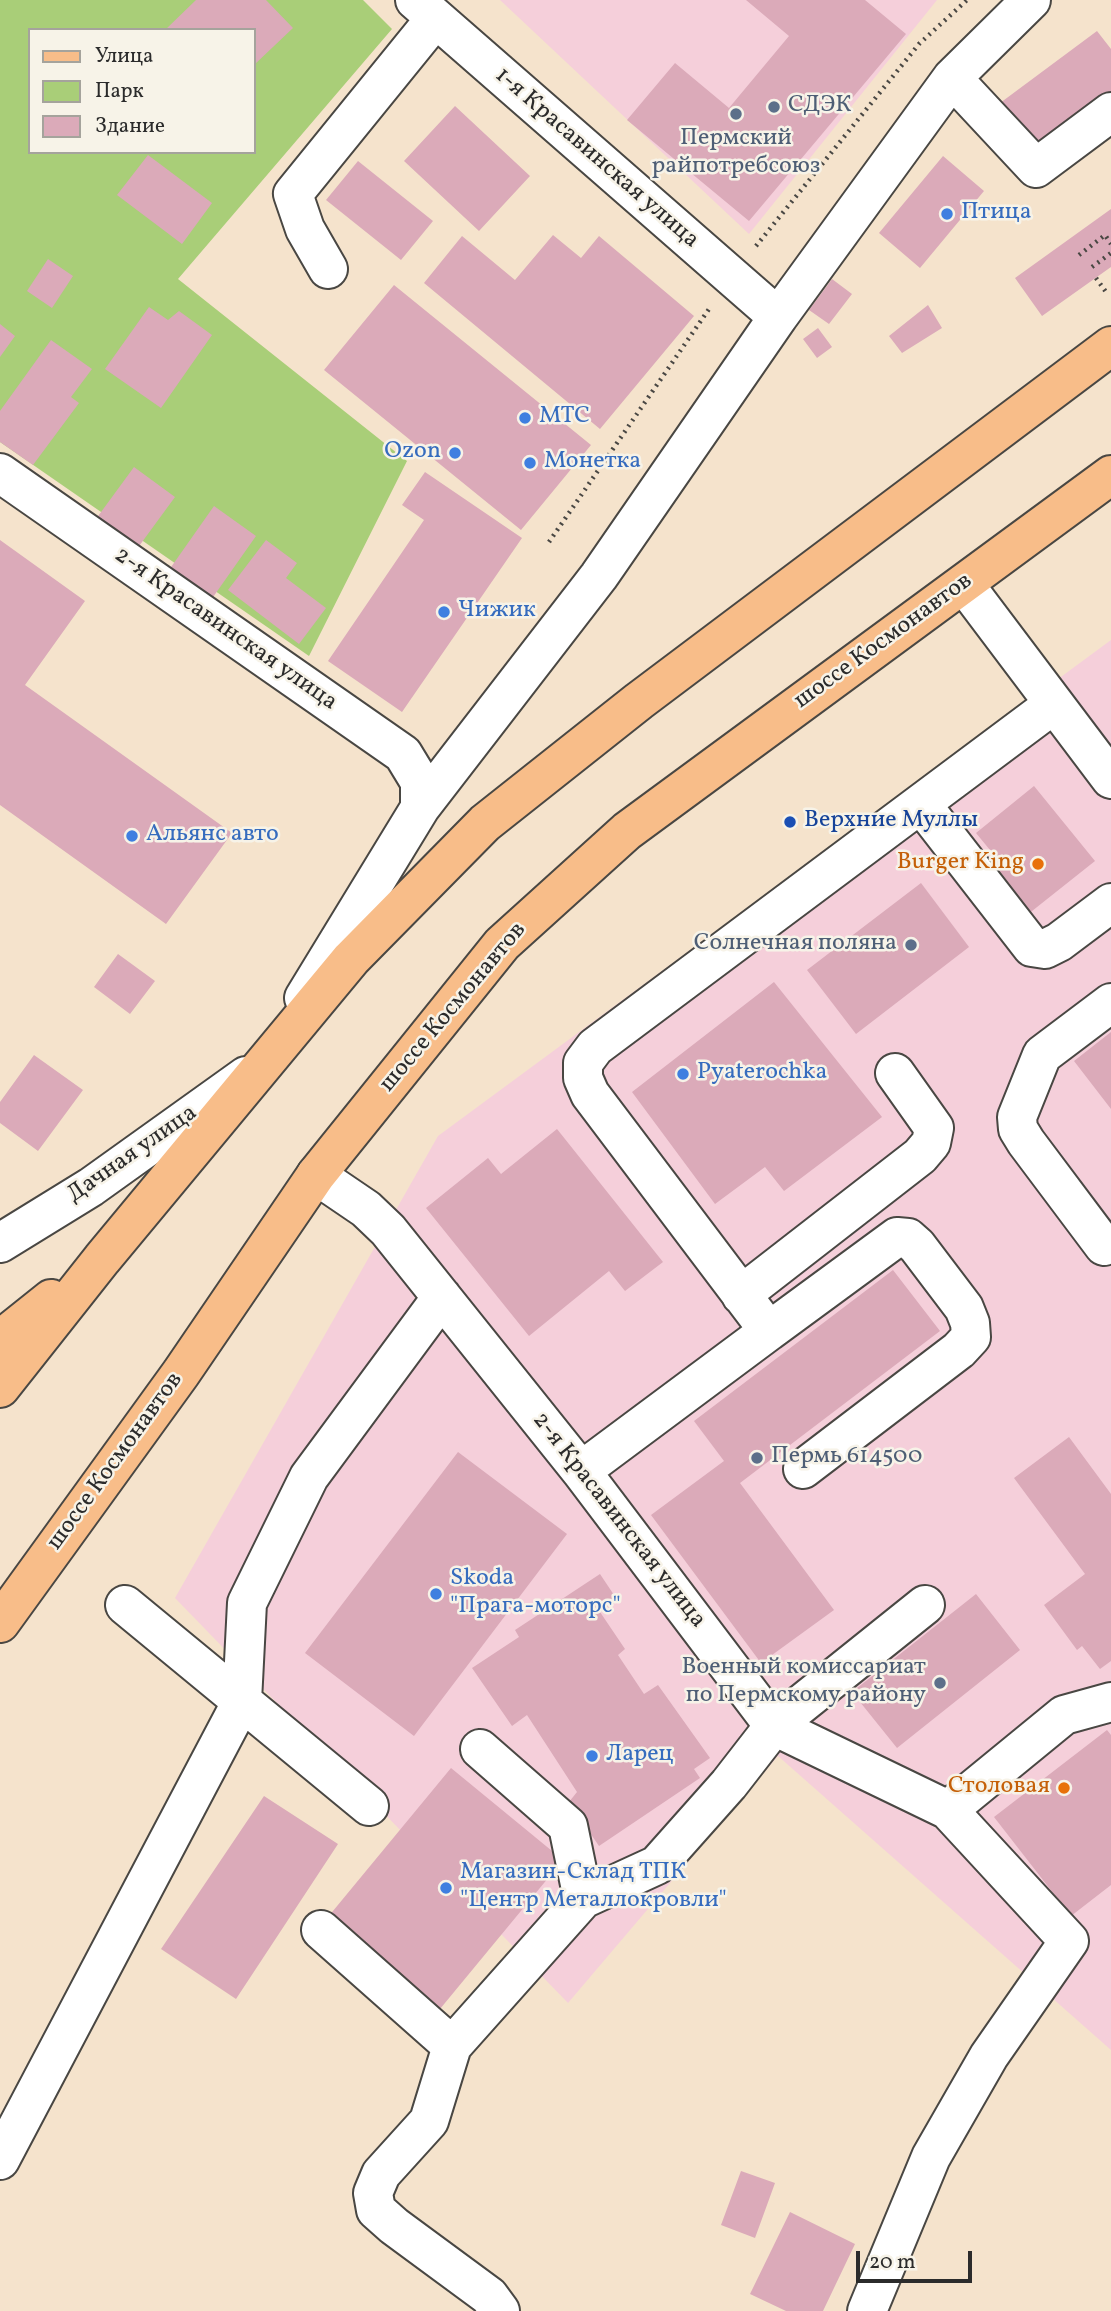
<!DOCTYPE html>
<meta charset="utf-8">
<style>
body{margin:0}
#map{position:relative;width:1111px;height:2311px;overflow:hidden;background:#f5e3cc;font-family:Vollkorn,serif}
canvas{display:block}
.legend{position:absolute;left:28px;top:28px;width:228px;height:126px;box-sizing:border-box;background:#f7f3e8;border:2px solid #a5a39c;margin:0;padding:9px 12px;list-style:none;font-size:21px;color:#2b2b2b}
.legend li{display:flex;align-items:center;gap:14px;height:35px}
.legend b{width:35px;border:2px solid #a5a39c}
.scale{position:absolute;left:856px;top:2251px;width:116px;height:32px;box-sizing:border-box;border:4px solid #2b2b2b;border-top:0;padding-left:9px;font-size:21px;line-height:24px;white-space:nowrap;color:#2b2b2b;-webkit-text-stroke:5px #f7f3e8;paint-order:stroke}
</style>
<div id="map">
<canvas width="1111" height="2311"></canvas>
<ul class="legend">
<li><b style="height:9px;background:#f8bd89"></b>Улица</li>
<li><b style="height:19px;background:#a9ce78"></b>Парк</li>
<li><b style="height:19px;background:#dbaab9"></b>Здание</li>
</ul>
<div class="scale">20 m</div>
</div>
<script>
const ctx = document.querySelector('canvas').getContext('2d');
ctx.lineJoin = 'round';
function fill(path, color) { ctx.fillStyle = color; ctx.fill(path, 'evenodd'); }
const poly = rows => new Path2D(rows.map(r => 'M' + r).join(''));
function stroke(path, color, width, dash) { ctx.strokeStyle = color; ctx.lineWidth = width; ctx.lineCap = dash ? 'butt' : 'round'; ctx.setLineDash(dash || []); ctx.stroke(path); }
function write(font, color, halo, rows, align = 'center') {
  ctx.font = font + ' Vollkorn,serif'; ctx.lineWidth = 5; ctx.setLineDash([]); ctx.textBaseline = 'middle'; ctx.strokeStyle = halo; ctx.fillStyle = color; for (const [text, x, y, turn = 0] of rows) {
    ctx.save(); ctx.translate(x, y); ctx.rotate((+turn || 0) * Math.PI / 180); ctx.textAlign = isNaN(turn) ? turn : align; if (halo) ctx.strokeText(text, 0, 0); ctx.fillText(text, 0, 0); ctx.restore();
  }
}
fill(poly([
 [500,0,937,0,749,234],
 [1111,640,1111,2050,778,1756,568,2003,175,1598,438,1136]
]), '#f5cfda');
fill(poly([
 [0,0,363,0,392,29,178,279,407,461,309,656,0,442],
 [30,30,254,30,254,152,30,152]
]), '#a9ce78');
fill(poly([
 [196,0,266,0,293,28,254,65,254,30,165,30],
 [746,0,865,0,906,34,749,221,627,120,675,63,729,108,789,36],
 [1097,31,1111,49,1111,101,1031,160,992,109],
 [455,106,530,176,479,231,404,161],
 [148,155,212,203,182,244,117,195],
 [943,156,984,191,920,268,879,233],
 [358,161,433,221,401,260,326,200],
 [1111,209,1111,267,1042,316,1015,278],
 [553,235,581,258,599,236,694,316,600,429,424,283,462,236,515,280],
 [48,259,73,276,52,308,27,291],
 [832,279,852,294,829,324,809,310],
 [394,285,591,445,521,530,324,370],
 [928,305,942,328,902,353,889,336],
 [149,307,168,320,179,311,212,335,161,408,105,369],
 [0,324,15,336,0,357],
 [818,328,832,347,817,358,803,339],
 [51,340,92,369,71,397,79,403,33,465,0,442,0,411],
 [134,467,175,497,134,553,93,523],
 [425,472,522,538,402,712,328,661,424,520,402,505],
 [214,506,256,536,211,600,169,570],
 [0,540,85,601,25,685,232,833,166,924,0,805],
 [266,540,297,563,286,578,326,608,299,644,228,590],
 [1034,786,1095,861,1027,915,995,874,1004,867,976,833],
 [921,883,969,947,856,1034,807,970],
 [118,954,155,981,130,1014,94,987],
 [774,982,882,1117,784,1191,765,1167,715,1204,632,1092],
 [1111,1032,1111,1109,1074,1061],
 [34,1055,83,1090,38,1151,0,1123,0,1102],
 [557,1129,663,1262,625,1291,609,1271,529,1336,426,1208,488,1158,501,1174],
 [893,1270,940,1331,740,1483,834,1610,761,1663,651,1515,724,1461,694,1421],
 [1069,1437,1111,1494,1111,1661,1100,1669,1082,1646,1077,1650,1044,1605,1085,1574,1014,1478],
 [458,1452,567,1534,414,1736,305,1653],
 [600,1574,618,1601,600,1612,625,1649,618,1655,644,1694,658,1685,710,1758,694,1769,700,1778,599,1846,569,1802,577,1792,527,1715,512,1726,472,1668,519,1637,515,1630],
 [976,1594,1020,1650,897,1748,852,1692],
 [1107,1730,1111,1735,1111,1885,1071,1916,994,1817],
 [451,1768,563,1860,440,2009,328,1917],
 [264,1796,338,1844,236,1999,161,1949],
 [741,2171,775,2183,755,2238,721,2225],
 [790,2212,855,2244,823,2311,786,2311,750,2294]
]), '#dbaab9');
const minor = poly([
 [415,0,778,317],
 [952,78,1036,168,1111,112],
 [328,269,305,229,293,194,435,19],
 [0,473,403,754,420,782,420,808],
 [964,584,1111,779],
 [921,804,1032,947,1045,949,1059,942,1111,903],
 [304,998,420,808,599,576,778,317,952,78,1031,0],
 [316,1175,366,1209,388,1230,581,1471,774,1726,948,1810,1069,1941,989,2056,931,2157,867,2311],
 [0,1243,91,1187,246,1076],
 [1104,1246,1026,1142,1018,1129,1017,1117,1042,1055,1111,1003],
 [741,1295,920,1156,931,1143,934,1128,895,1073],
 [769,1331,897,1237,908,1238,917,1246,964,1308,970,1323,971,1337,959,1350,803,1469],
 [581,1471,769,1331,590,1094,583,1078,583,1063,595,1047,1054,704],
 [125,1605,369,1806],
 [480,1749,568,1826,583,1899],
 [948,1810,1064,1715,1111,1702],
 [321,1930,452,2046],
 [0,2160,242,1701,247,1603,309,1477,442,1297],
 [500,2311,489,2296,394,2226,376,2210,373,2193,381,2174,429,2121,452,2046,583,1899,657,1865,729,1784,774,1726,925,1605]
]);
const major = poly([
 [0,1340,51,1299],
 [0,1388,102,1259,351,959,485,823,639,701,1111,346],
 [0,1623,181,1373,316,1175,502,944,627,831,1111,475]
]);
stroke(minor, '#494743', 42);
stroke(major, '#494743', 42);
stroke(poly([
 [756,246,919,44,967,0],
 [1079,255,1105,235,1111,244],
 [1092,267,1111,253],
 [1096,278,1106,292],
 [549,542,709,309]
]), '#494743', 4.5, [2, 5]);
stroke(minor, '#fff', 38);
stroke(major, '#f8bd89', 38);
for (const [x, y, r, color] of [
 [774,107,7,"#5c6f8a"],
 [736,114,7,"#5c6f8a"],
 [947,214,7,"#3f7fe0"],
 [525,418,7,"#3f7fe0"],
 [455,453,7,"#3f7fe0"],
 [530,463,7,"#3f7fe0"],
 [444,612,7,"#3f7fe0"],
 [790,822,7,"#1a4fb4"],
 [132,836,7,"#3f7fe0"],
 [1038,864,7,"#e8710a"],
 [911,945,7,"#5c6f8a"],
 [683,1074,7,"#3f7fe0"],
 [757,1458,7,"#5c6f8a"],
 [436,1594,7,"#3f7fe0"],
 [940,1683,7,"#5c6f8a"],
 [592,1756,7,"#3f7fe0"],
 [1064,1788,7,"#e8710a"],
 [446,1888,7,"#3f7fe0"]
]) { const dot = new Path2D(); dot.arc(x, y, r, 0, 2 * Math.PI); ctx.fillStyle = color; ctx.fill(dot); stroke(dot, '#f7f3e8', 2.5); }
write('24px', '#4e5e75', '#f7f3e8', [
 ["СДЭК",788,107],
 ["Пермский",736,140,"center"],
 ["райпотребсоюз",736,168,"center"],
 ["Солнечная поляна",897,945,"right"],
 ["Пермь 614500",771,1458],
 ["Военный комиссариат",926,1669,"right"],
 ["по Пермскому району",926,1697,"right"]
], 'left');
write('24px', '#2b2b2b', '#f7f3e8', [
 ["1-я Красавинская улица",596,159,41],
 ["2-я Красавинская улица",225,630,35],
 ["шоссе Космонавтов",884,642,-36],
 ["шоссе Космонавтов",454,1008,-50],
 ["Дачная улица",133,1155,-35],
 ["шоссе Космонавтов",116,1462,-54],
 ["2-я Красавинская улица",618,1521,52]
]);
write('24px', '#366cbe', '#f7f3e8', [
 ["Птица",961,214],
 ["МТС",539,418],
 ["Ozon",441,453,"right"],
 ["Монетка",544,463],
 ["Чижик",458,612],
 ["Альянс авто",146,836],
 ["Pyaterochka",697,1074],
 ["Skoda",450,1580],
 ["\"Прага-моторс\"",450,1608],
 ["Ларец",606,1756],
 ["Магазин-Склад ТПК",460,1874],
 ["\"Центр Металлокровли\"",460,1902]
], 'left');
write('24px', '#164399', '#f7f3e8', [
 ["Верхние Муллы",804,822]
], 'left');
write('24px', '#c56008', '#f7f3e8', [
 ["Burger King",1024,864],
 ["Столовая",1050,1788]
], 'right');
</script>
